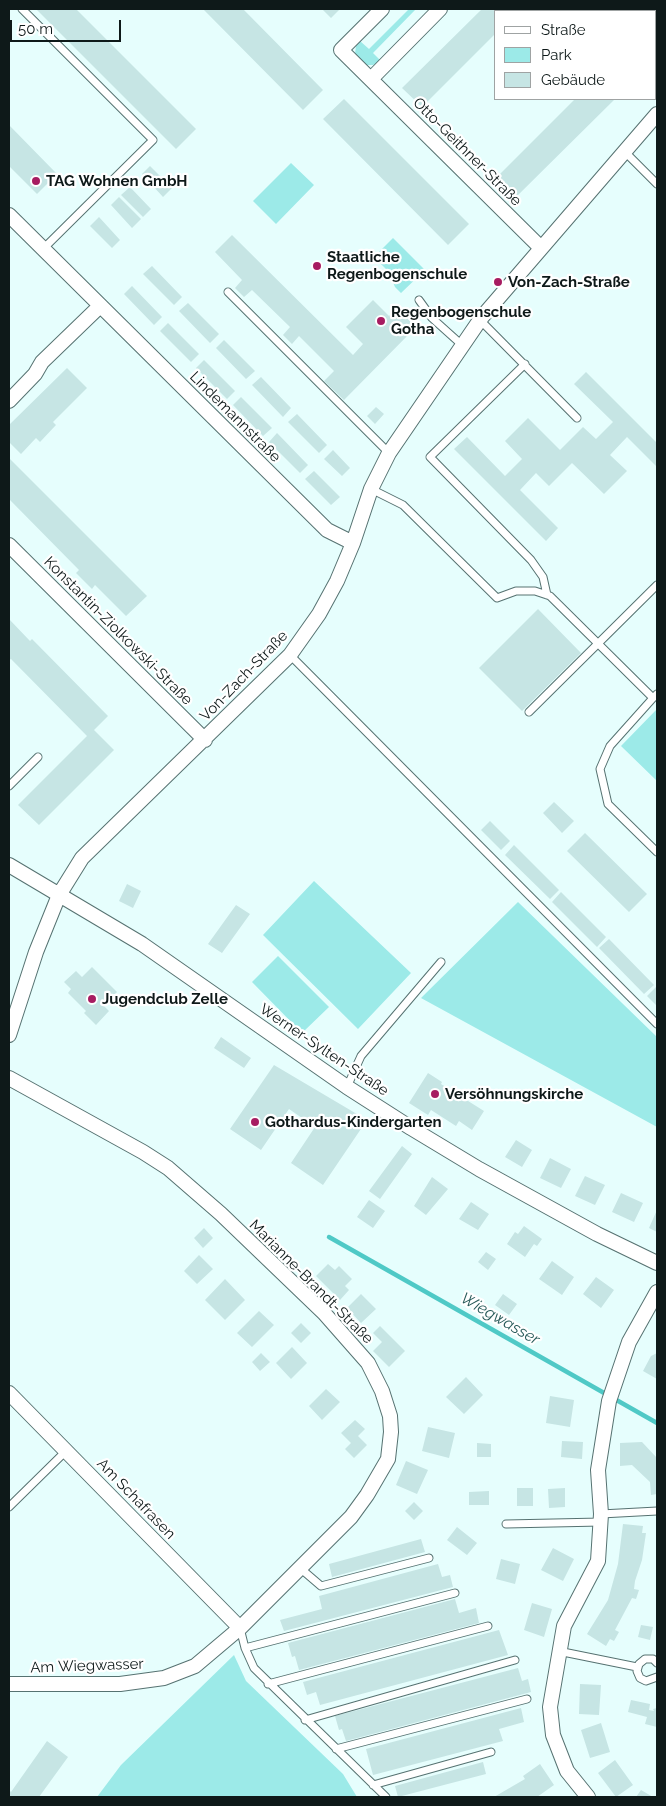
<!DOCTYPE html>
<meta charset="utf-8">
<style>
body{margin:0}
#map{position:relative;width:666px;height:1806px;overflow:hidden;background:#e6fefd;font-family:Raleway,sans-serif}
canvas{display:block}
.frame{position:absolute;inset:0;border:10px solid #0e1919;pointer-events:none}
.legend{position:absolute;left:494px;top:10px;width:162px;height:90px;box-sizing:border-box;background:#fff;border:1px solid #9fa3a3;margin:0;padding:6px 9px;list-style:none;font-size:15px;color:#0e1919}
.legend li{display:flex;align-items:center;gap:10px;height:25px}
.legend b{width:25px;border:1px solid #9fa3a3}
.scale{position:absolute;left:10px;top:20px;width:111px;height:22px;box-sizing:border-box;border:2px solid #0e1919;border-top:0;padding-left:6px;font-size:15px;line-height:18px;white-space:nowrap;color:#0e1919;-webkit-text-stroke:4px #fff;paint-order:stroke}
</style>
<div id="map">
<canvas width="666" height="1806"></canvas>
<div class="frame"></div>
<ul class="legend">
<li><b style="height:6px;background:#fff"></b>Straße</li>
<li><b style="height:14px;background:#9ceae8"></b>Park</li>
<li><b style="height:14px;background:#c6e5e4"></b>Gebäude</li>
</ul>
<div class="scale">50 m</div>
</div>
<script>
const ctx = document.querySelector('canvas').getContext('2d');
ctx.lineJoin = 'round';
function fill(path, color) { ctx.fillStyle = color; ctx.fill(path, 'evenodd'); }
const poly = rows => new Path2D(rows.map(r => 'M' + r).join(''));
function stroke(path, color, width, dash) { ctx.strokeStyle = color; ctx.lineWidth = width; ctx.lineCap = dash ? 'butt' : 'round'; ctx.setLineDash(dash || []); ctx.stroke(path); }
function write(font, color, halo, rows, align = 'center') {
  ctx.font = font + ' Raleway,sans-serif'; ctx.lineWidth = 4.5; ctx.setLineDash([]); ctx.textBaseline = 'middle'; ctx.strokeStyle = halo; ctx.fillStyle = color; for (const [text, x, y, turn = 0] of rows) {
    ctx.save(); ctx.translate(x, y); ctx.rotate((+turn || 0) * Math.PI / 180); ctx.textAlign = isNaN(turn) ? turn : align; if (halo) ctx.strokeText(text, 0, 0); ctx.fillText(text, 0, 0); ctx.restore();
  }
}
fill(poly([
 [409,9,416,9,373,53,381,61,373,65,366,65,359,60,355,54,356,46,360,41,369,49],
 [291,163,314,185,276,224,253,201],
 [393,238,425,270,401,293,395,287,388,271,374,257],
 [657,709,657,781,621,746],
 [314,881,411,973,358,1029,263,935],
 [518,902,657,1037,657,1127,421,998],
 [278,956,329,1007,302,1033,252,982],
 [234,1655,246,1681,343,1774,357,1797,97,1797,121,1765]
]), '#9ceae8');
stroke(poly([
 [329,1237,657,1423]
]), '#4fc9c6', 4.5);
fill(poly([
 [36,9,76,9,196,129,176,149],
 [203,9,243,9,323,90,303,110],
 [322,9,340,9,331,18],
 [482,9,521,9,518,11,495,11,495,34,422,107,402,88],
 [344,99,469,224,448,245,323,119],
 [575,99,615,99,513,200,494,180],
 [9,125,57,174,37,194,9,166],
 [150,166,172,188,163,197,142,174],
 [130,187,151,209,143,217,121,195],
 [119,197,141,219,132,228,111,205],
 [99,217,120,240,112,248,90,226],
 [232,235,353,355,363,344,346,327,373,300,389,316,397,308,416,327,344,400,324,381,334,371,299,336,292,344,283,335,290,327,252,290,244,297,235,288,242,280,215,252],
 [152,266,182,297,174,305,143,274],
 [132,286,162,317,154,325,124,294],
 [188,303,219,334,210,343,179,311],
 [168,323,199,354,191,362,160,331],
 [224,340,255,371,246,379,216,348],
 [204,360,235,391,227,399,196,368],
 [67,368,87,388,53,422,56,425,40,442,36,438,21,454,9,442,9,425],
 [586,372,657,443,657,467,627,437,610,455,627,471,604,494,572,463,549,486,536,473,520,490,558,528,546,541,454,449,467,437,505,476,522,459,505,441,528,418,560,450,583,427,596,439,613,422,574,384],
 [261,377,291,408,283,417,252,385],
 [241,397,272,428,263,436,233,405],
 [376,407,384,414,375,424,367,416],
 [297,414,327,445,319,453,288,422],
 [277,433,308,465,300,473,269,442],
 [333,450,350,468,342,476,324,459],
 [9,458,147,596,126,616,95,585,92,589,76,573,79,570,9,499],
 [314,471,340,497,331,505,305,479],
 [538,609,581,653,522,711,479,668],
 [9,619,30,641,32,639,108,716,94,730,114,750,39,825,18,805,87,736,11,659,9,660],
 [554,802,574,821,562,833,543,813],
 [490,821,510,841,501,850,481,830],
 [585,833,647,894,629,912,567,851],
 [514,845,559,890,550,899,505,855],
 [127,884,141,891,133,908,119,901],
 [561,892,606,937,597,947,552,902],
 [236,905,250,914,222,953,208,944],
 [609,939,654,985,644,994,599,948],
 [92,967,117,992,104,1006,109,1011,96,1025,84,1013,86,1011,68,993,71,989,64,982,76,971,82,977],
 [656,987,657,988,657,1006,647,996],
 [221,1037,251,1058,244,1068,214,1048],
 [274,1065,367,1120,323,1185,291,1163,315,1127,289,1109,261,1150,230,1129],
 [428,1073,442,1082,441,1084,484,1111,472,1130,459,1121,456,1126,431,1110,428,1115,409,1103],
 [516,1140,532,1150,522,1167,505,1157],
 [402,1146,412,1154,380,1199,369,1191],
 [550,1158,571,1169,561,1188,540,1178],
 [585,1176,605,1185,595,1205,575,1196],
 [432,1177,448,1189,426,1215,414,1206],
 [621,1193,643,1203,634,1222,612,1212],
 [369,1200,385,1211,373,1228,357,1217],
 [471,1202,489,1214,478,1230,459,1219],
 [657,1210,657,1232,649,1228],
 [524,1226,542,1239,537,1246,534,1244,525,1257,507,1244,515,1232,518,1234],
 [204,1228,213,1238,203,1248,194,1238],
 [486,1252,496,1259,488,1270,478,1262],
 [199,1255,213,1269,197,1284,184,1271],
 [552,1261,574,1277,562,1295,539,1279],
 [328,1264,335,1270,339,1266,352,1279,345,1286,349,1290,340,1300,316,1276],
 [596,1277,614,1290,601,1308,583,1294],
 [225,1279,245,1300,225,1320,205,1300],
 [361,1294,376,1309,361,1323,347,1308],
 [503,1294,517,1304,509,1315,495,1305],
 [259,1311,274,1325,252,1347,237,1333],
 [301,1323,311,1333,301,1343,291,1333],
 [380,1326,405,1351,389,1367,373,1351,382,1342,373,1333],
 [292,1347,307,1363,291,1379,276,1363],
 [261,1353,270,1362,260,1371,252,1362],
 [657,1353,657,1379,643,1371,651,1356],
 [466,1377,483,1395,464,1414,446,1397],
 [326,1389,340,1402,322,1420,309,1406],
 [550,1396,574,1400,570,1427,546,1423],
 [355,1420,365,1429,358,1436,367,1445,354,1458,345,1449,351,1443,341,1433],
 [428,1427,455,1433,449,1458,422,1451],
 [562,1441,583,1442,582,1459,561,1457],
 [642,1442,657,1458,657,1494,651,1495,650,1482,632,1465,620,1466,620,1443],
 [477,1443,491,1444,491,1457,477,1457],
 [406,1461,428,1470,417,1494,396,1485],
 [517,1488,533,1488,533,1506,517,1506],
 [565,1488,565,1507,549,1508,548,1489],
 [489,1491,489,1505,469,1505,469,1492],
 [414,1502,423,1511,414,1520,405,1511],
 [623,1524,643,1526,642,1533,646,1533,642,1560,635,1581,634,1589,639,1590,636,1599,632,1598,615,1630,619,1632,614,1641,610,1639,606,1646,587,1634,608,1600,618,1564],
 [457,1527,477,1543,467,1555,447,1540],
 [421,1539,425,1552,332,1577,329,1564],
 [553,1548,574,1559,563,1581,541,1570],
 [501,1559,520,1564,515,1584,496,1579],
 [438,1564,442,1577,450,1575,453,1587,284,1631,280,1620,322,1609,319,1596],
 [455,1599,459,1613,476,1608,479,1623,299,1670,295,1656,292,1657,288,1643],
 [532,1603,552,1609,544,1637,524,1630],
 [641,1625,653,1627,650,1640,638,1637],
 [499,1630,508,1655,320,1705,316,1692,307,1695,303,1682],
 [518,1668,522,1681,528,1679,531,1692,346,1741,342,1729,339,1730,335,1716],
 [580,1684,601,1685,599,1715,579,1714],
 [631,1700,650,1704,649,1710,654,1711,653,1709,657,1708,657,1727,645,1724,647,1717,628,1712],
 [521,1708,524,1722,499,1729,503,1741,373,1775,366,1749],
 [601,1723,610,1752,590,1758,581,1730],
 [47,1741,68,1757,39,1797,9,1797,9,1790,11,1792],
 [615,1760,633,1785,616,1797,598,1773],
 [483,1762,486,1774,398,1797,395,1786],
 [540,1764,554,1785,537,1797,494,1797,525,1779,523,1776],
 [641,1790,653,1797,636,1797]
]), '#c6e5e4');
const lane = poly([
 [22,9,153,140,43,249],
 [624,151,657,184],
 [228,292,389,453],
 [419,300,432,318,462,345],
 [480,320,577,418],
 [525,364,430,457,531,560,543,577,547,595],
 [371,489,403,505,497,598,516,591,535,591,550,596,653,698,657,694],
 [290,655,657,1024],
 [653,698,610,746,600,769,608,804,657,852],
 [529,712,657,585],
 [9,786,38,757],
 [347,1087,361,1056,441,962],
 [9,1507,66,1451],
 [601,1514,657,1511],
 [506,1524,601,1522],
 [300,1568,321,1586,429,1558],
 [240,1628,245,1648,254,1668,386,1797],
 [245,1648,455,1593],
 [558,1651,637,1667],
 [657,1663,653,1659,645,1659,639,1664,637,1671,640,1678,646,1681,657,1677],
 [268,1684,488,1626],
 [305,1720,515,1660],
 [336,1749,527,1699],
 [373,1785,491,1752]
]);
const street = poly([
 [382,9,341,50,540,247],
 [655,9,657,11],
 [371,79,440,9],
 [9,215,327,530,353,543],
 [9,401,35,374,42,362,100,306],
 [9,545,205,740],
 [9,865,142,944,347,1087,411,1128,479,1169,597,1234,657,1263],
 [9,1035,36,952,59,895,82,858,290,655,319,614,337,581,353,543,371,489,389,453,482,317,657,114],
 [9,1078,143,1152,168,1168,221,1214,324,1313,368,1363,382,1391,390,1416,391,1432,388,1459,367,1495,351,1517,240,1628,195,1666,164,1678,120,1684,9,1684],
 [9,1393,240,1628],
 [588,1797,567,1771,553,1735,550,1707,564,1626,598,1561,601,1514,598,1470,609,1401,629,1342,657,1292]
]);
stroke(lane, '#567271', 9);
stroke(street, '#567271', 16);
stroke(lane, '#fff', 7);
stroke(street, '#fff', 14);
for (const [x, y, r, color] of [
 [36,181,5,"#a71c61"],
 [317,266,5,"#a71c61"],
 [498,282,5,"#a71c61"],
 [381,321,5,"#a71c61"],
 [92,999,5,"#a71c61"],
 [435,1094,5,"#a71c61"],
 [255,1122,5,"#a71c61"]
]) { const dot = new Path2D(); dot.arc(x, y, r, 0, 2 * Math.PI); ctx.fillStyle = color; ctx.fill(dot); stroke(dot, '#fff', 2); }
write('15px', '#0e1919', '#fff', [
 ["Otto-Geithner-Straße",467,152,45],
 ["Lindemannstraße",235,417,45],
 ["Konstantin-Ziolkowski-Straße",118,631,45],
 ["Von-Zach-Straße",244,676,-46],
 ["Werner-Sylten-Straße",324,1050,34],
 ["Marianne-Brandt-Straße",311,1282,45],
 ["Am Schafrasen",136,1499,46],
 ["Am Wiegwasser",87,1666,-2]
]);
write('bold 15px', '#0e1919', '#fff', [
 ["TAG Wohnen GmbH",46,181],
 ["Staatliche",327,257],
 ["Regenbogenschule",327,274],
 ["Von-Zach-Straße",508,282],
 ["Regenbogenschule",391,312],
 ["Gotha",391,329],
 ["Jugendclub Zelle",102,999],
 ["Versöhnungskirche",445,1094],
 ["Gothardus-Kindergarten",265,1122]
], 'left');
write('italic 16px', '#275a59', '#fff', [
 ["Wiegwasser",500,1319,30]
]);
</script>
